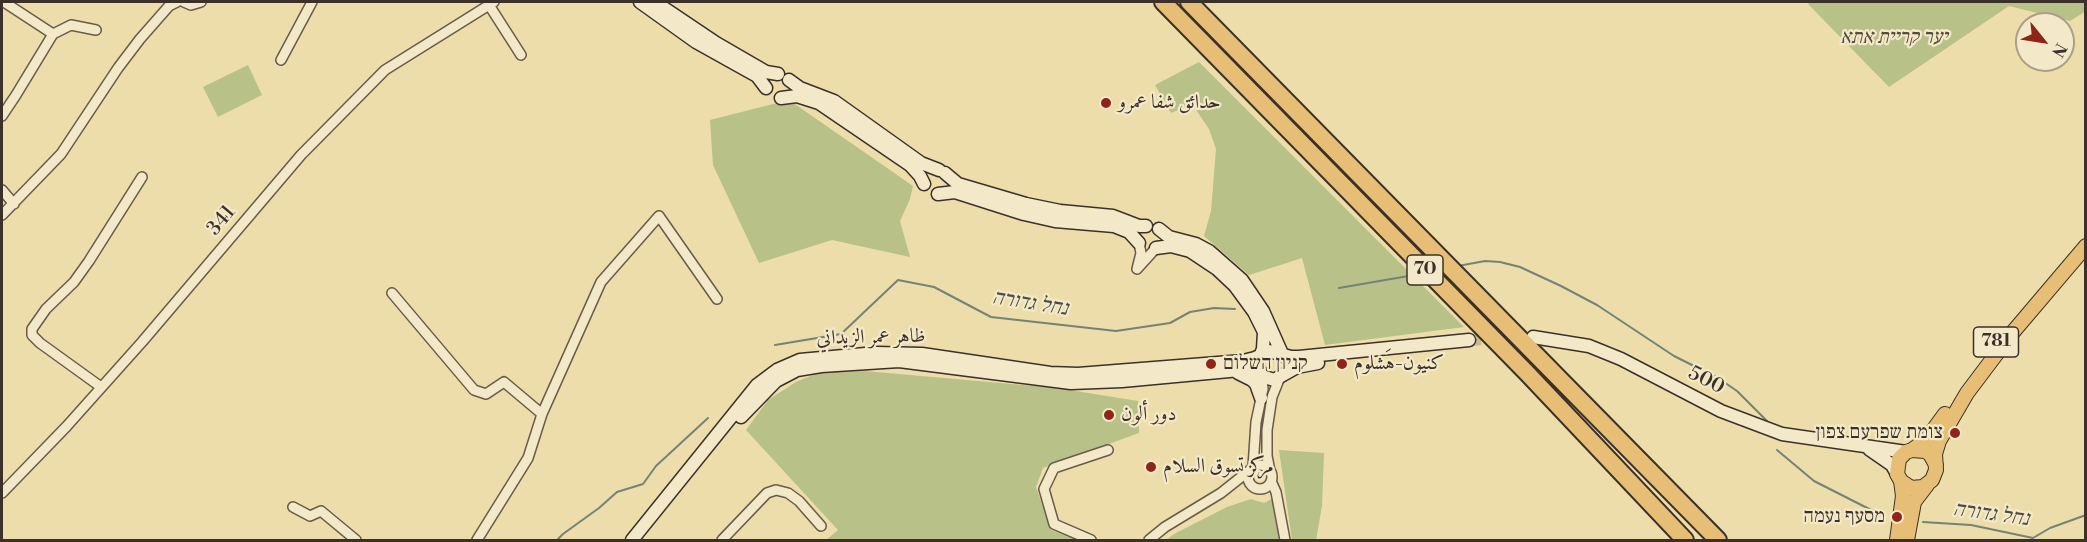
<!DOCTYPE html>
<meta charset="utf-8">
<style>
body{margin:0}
#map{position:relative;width:2087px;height:542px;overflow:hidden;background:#edddaa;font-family:"Libre Bodoni",serif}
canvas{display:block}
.frame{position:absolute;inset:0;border:3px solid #3c302b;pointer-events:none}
.north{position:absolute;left:2015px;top:12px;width:60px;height:60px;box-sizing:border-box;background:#f3e9c8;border:2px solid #aa9f89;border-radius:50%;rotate:120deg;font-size:16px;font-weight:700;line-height:24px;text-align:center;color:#3c302b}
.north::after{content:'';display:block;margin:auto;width:21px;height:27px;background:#8f2418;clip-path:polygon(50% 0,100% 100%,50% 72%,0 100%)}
</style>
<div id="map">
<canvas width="2087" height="542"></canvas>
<div class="frame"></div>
<div class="north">N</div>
</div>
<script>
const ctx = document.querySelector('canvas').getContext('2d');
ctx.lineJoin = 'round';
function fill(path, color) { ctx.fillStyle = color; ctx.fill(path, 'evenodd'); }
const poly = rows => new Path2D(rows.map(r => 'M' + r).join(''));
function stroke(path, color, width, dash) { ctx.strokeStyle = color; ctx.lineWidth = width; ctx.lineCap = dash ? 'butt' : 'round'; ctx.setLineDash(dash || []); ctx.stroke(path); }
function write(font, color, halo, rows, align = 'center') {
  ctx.font = font + ' "Libre Bodoni",Amiri,"Frank Ruhl Libre",serif'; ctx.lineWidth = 4.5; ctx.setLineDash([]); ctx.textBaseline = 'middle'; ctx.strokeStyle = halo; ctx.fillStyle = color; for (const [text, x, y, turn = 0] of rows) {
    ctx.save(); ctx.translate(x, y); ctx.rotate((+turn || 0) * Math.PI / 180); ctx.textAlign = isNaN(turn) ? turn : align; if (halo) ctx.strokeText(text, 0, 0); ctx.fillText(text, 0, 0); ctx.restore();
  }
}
fill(poly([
 [1811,2,2085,2,2086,11,2070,21,2009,6,1889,87,1808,4],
 [1199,62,1464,327,1325,345,1302,258,1249,275,1204,236,1211,211,1216,149,1209,129,1192,104,1171,113,1155,85],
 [248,65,262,95,218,117,203,87],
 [789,100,913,186,910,199,900,221,910,257,832,240,759,263,713,165,710,120],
 [865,371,1057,388,1138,401,1139,433,1043,468,1036,487,1051,530,1079,540,826,540,838,530,746,430,768,400,796,382,820,372],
 [1279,450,1324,453,1322,506,1316,540,1292,540],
 [1275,497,1280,540,1166,540,1174,534,1227,507,1251,499,1264,503]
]), '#b8c188');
stroke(poly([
 [1458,266,1485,261,1500,262,1520,267,1561,286,1597,305,1674,356,1718,378,1737,391,1767,421],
 [1339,288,1420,274],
 [775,345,841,334,898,280,934,287,991,317,1116,331,1170,323,1190,312,1214,308,1235,309],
 [1777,450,1814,481,1885,517],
 [1923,522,1971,525,2033,538,2050,528,2086,515],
 [557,540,563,534,599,508,617,492,643,484,656,466,708,418]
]), '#748378', 2);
stroke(poly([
 [1469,340,1523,337]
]), '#caba91', 12, [12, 6]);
const street = poly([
 [4,2,53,34],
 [184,2,191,5,201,2],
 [489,5,521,55],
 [281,60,312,2],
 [2,116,16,95,53,34,71,25,96,30],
 [2,190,14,204],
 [2,215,61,154,118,68,140,39,169,6,177,2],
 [1139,243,1141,253,1137,269,1156,248],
 [392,293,474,390,486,394,504,382,542,414],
 [101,387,40,343,32,335,32,329,46,309,74,282,89,261,142,177],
 '1248 477a12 12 0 1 1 24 0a12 12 0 1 1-24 0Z',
 [1253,467,1256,422,1263,389,1262,376],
 [1270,471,1267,456,1267,430,1272,397,1280,377],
 [1271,481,1276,492,1285,540],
 [2,493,66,427,142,342,301,155,385,70,494,2],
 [293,507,310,516,321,511,356,540],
 [477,540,528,458,542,414,601,282,659,216,717,299],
 [722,540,767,493,776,490,788,493,799,501,821,526],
 [1091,540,1054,524,1044,489,1054,468,1108,450],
 [1149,540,1165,527,1221,493,1250,470]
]);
const secondary = poly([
 [640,2,696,42,757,76,766,88],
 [655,2,716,43,766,72,778,74],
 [789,80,800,88,834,101,921,163,939,170],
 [781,98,797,96,819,103,910,165,920,176,924,184],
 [945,173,958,184,1026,204,1060,211,1113,216,1139,226,1146,226],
 [938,194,955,192,1024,214,1055,221,1114,226,1129,232,1139,243],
 [1159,229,1169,237,1196,244,1209,251,1242,280,1263,311,1283,356],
 [1156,248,1171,246,1190,251,1217,269,1235,286,1254,312,1264,332,1263,349,1257,364,1262,376,1274,380,1297,367,1318,363],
 [1533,337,1589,346,1621,359,1721,411,1782,434,1906,452],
 [1238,373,1252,380,1256,384,1261,398],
 [741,417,776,381,797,370,821,366,899,361,1071,383,1122,381,1240,370,1259,373],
 [1869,449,1892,465,1897,474],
 [632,540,757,385,777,370,800,360,876,353,922,354,1050,373,1078,374,1243,361,1255,358,1269,351,1291,357,1299,357,1469,340]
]);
const primary = poly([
 [1912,450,1926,440,1945,414],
 [1936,465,1930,454,1925,451,1912,450,1906,452,1899,459,1897,474,1901,481,1911,488,1923,487,1932,480,1936,470,1935,454,1939,441,1967,393,2013,332,2086,246],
 [1897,540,1903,496,1901,481],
 [1907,540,1914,502,1927,485]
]);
const highway = poly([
 [1163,2,1527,373,1685,540],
 [1189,2,1718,540]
]);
stroke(street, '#685b4b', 12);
stroke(secondary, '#3c302b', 15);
stroke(primary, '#3c302b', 16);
stroke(highway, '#3c302b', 20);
stroke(street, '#f3e9c8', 9);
stroke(secondary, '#f3e9c8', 12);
stroke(primary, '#e6be75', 14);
stroke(highway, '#e6be75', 16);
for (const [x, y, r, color] of [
 [1106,103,6,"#8f2418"],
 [1211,364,6,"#8f2418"],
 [1342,364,6,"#8f2418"],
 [1109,415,6,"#8f2418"],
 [1955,433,6,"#8f2418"],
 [1151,467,6,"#8f2418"],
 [1897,517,6,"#8f2418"]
]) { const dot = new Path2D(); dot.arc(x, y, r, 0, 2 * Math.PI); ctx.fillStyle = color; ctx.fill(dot); stroke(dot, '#f3e9c8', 2); }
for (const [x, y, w] of [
 [1425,270,36],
 [1996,342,45]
]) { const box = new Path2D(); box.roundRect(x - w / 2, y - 15, w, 30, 4.5); ctx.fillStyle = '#f3e9c8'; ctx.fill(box); stroke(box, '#3c302b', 1.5); }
write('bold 18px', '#3c302b', null, [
 ["70",1425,270],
 ["781",1996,342]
]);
write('italic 20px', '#554d3e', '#f3e9c8', [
 ["יער קריית אתא",1894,38]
]);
write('20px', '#3c302b', '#f3e9c8', [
 ["حدائق شفا عمرو",1118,103],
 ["קניון השלום",1223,364],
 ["كنيون-هَشلوم",1354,364],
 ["دور ألون",1121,415],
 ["צומת שפרעם צפון",1943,433,"right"],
 ["مركز تسوق السلام",1163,467],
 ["מסעף נעמה",1885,517,"right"]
], 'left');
write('20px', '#3c302b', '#f3e9c8', [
 ["341",222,221,-50],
 ["ظاهر عمر الزيداني",871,338,-1],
 ["500",1706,381,27]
]);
write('italic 21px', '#4f4c45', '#f3e9c8', [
 ["נחל גדורה",1030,304,9],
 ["נחל גדורה",1991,515,8]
]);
</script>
